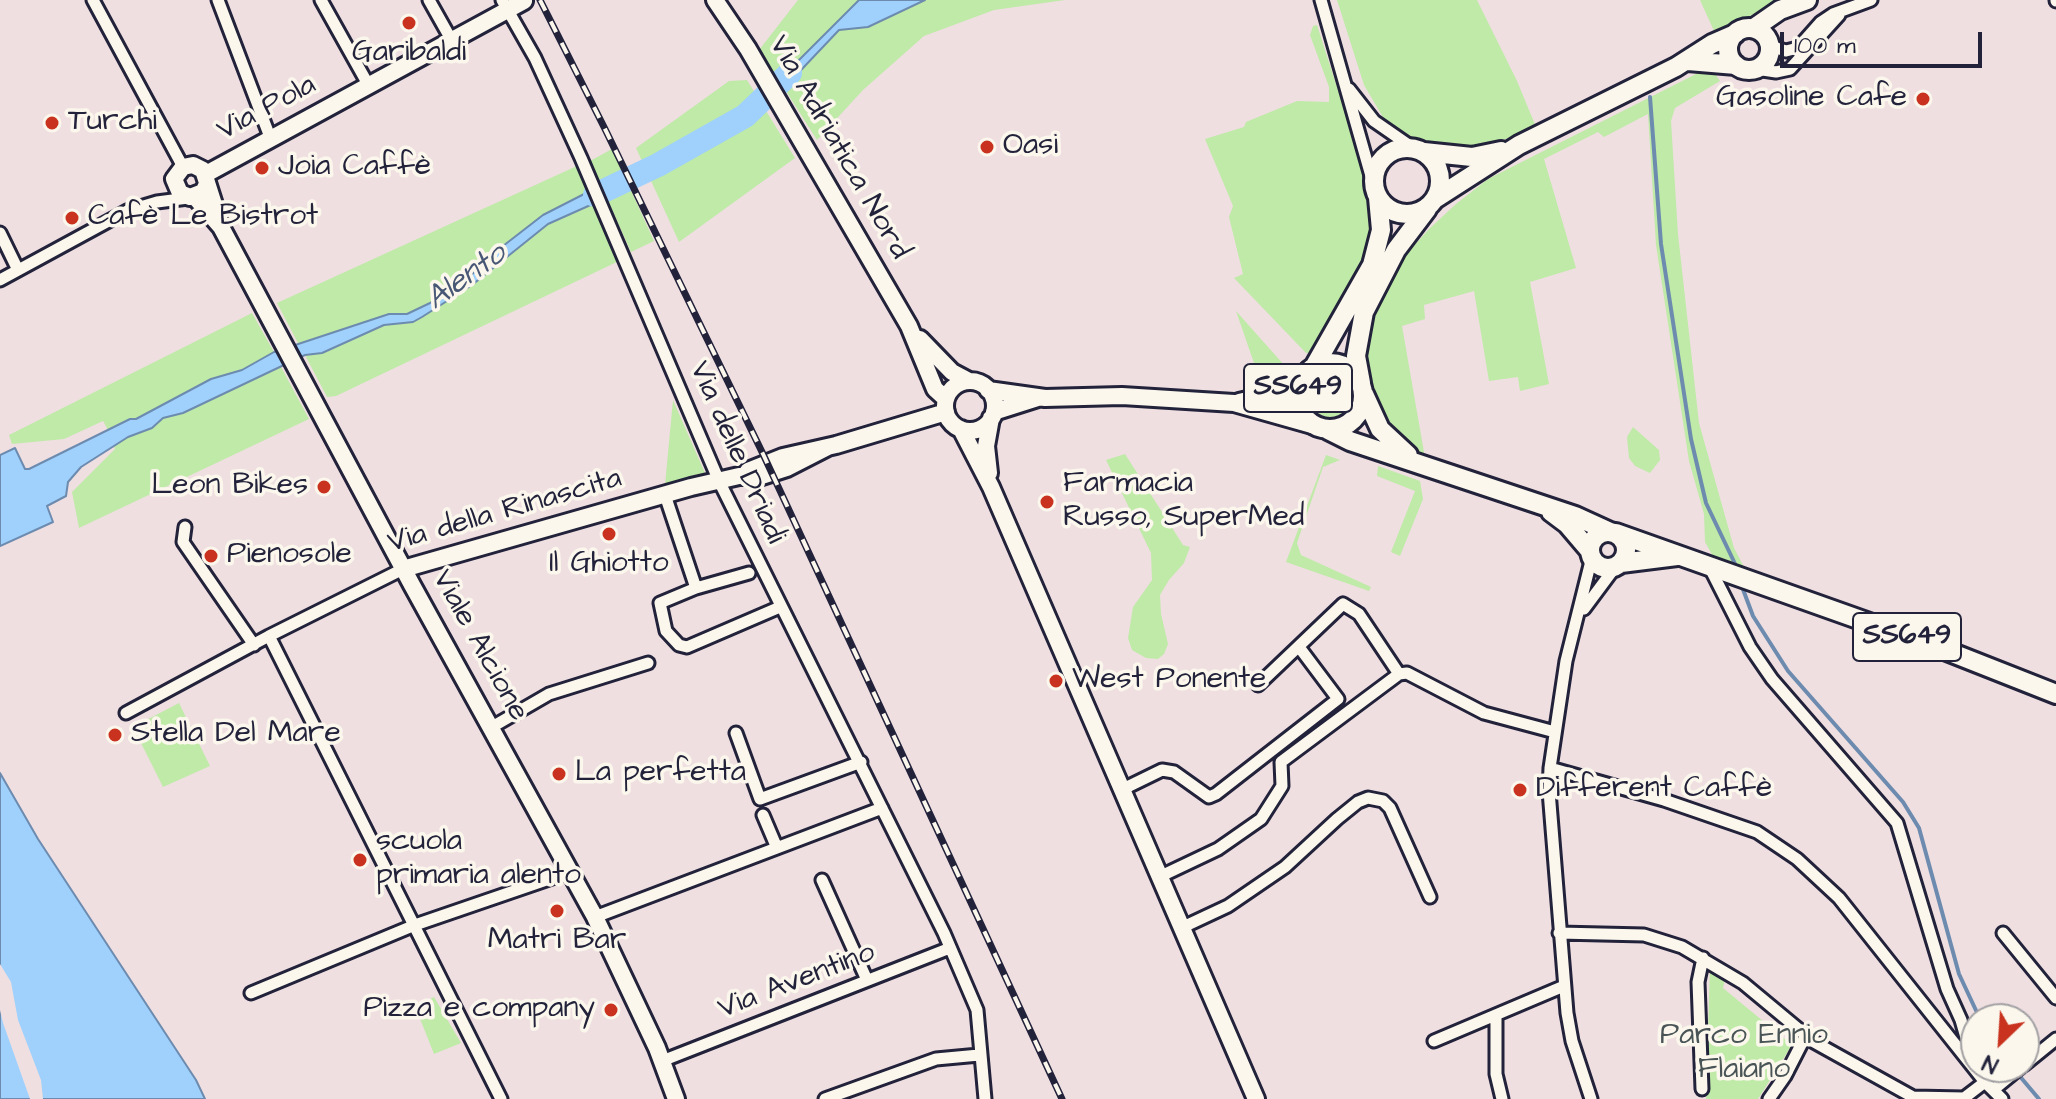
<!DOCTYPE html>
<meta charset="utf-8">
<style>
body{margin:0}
#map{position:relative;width:2056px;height:1099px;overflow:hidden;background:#efdfe1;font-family:"Architects Daughter",sans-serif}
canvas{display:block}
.north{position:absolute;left:1960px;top:1003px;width:80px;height:80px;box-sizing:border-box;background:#fbf7ec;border:2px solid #a4a2a5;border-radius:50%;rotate:205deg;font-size:22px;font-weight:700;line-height:32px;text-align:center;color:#22223b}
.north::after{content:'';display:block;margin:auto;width:28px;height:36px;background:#c8321e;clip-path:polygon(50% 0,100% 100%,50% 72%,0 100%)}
.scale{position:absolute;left:1780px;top:32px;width:202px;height:36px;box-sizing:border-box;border:4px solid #22223b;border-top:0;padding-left:10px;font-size:24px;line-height:28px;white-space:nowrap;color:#22223b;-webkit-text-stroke:6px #fbf7ec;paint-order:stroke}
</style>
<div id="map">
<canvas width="2056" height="1099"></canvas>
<div class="north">N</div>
<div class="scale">100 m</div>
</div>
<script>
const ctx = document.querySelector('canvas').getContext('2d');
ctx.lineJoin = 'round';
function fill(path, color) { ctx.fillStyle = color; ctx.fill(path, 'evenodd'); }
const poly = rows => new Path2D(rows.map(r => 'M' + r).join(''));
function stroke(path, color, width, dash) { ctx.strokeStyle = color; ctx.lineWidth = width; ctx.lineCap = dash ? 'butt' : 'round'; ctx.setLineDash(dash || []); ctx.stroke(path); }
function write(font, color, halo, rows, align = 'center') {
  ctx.font = font + ' "Architects Daughter",sans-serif'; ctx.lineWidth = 7; ctx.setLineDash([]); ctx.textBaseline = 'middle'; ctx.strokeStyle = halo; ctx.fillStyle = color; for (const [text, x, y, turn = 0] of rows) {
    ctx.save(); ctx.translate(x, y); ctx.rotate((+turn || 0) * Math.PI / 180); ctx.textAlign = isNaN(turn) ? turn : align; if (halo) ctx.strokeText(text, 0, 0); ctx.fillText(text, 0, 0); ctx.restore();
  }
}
fill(poly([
 [798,0,859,0,778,81,759,50],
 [925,0,1065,0,994,10,924,36,863,90,817,140,784,88,839,30,868,27],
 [1337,0,1477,0,1517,81,1536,127,1483,148,1456,149,1420,143,1403,134,1384,119,1364,85],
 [1700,0,1783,0,1715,33],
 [1317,25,1349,125,1375,219,1370,258,1316,352,1306,353,1234,278,1243,274,1229,217,1233,206,1205,139,1244,127,1246,122,1297,101,1329,102,1329,87,1310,35,1313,26],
 [1713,71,1720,81,1675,108,1671,121,1678,234,1699,423,1734,548,1744,567,1714,558,1705,542,1704,514,1689,461,1656,245,1648,114,1604,137,1598,132,1544,159,1576,268,1530,282,1549,384,1520,391,1518,377,1489,381,1474,291,1424,305,1425,319,1402,326,1425,458,1405,444,1385,422,1375,403,1370,387,1366,356,1371,324,1383,289,1403,258,1429,229,1456,204,1488,179,1700,72],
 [747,80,795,158,679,242,636,148,729,81],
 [612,149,654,241,631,252,590,161],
 [579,165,590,191,543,215,503,246,469,277,430,303,407,314,389,314,299,345,277,303],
 [595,203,621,260,336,396,327,397,305,355,322,353,384,325,413,322,422,317,472,285,548,224],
 [1236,311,1285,366,1288,374,1281,383,1263,389],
 [252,313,274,352,242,370,211,379,136,420,130,419,108,430,103,421,64,439,12,444,9,435],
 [280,365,309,419,79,528,72,492,115,449,114,446,128,437,152,428,163,418,183,412],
 '1309 396a21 21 0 1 1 42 0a21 21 0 1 1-42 0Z',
 [673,400,705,473,665,485],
 [1633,427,1659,450,1660,460,1650,473,1635,466,1629,458,1627,437],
 [1125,454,1183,545,1190,547,1184,563,1169,580,1160,595,1161,614,1168,644,1164,654,1158,659,1146,658,1132,650,1128,638,1133,607,1152,580,1151,553,1106,460],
 [1326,455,1340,460,1323,467,1297,543,1301,555,1371,587,1369,591,1286,562],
 [1378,466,1420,481,1423,499,1400,556,1391,552,1415,491,1377,476],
 [179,703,210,766,163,787,133,727],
 [1710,967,1726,975,1723,988,1792,1045,1758,1099,1706,1099],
 [434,997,461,1043,434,1054,415,1006]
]), '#bfeaa7');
const water = poly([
 [859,0,925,0,868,27,839,30,784,88,778,81,859,0],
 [590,191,595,203,548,224,472,285,422,317,413,322,384,325,322,353,305,355,183,413,163,418,152,428,128,437,81,467,68,482,66,496,47,506,53,522,0,546,0,455,15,448,25,469,29,469,130,419,136,419,211,379,242,370,274,352,389,314,407,314,430,303,469,277,503,246,543,215,590,191],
 [0,773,38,839,196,1080,205,1099,0,1099,0,773]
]);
fill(water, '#9fd1fc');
stroke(water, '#6d8baf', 2);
fill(poly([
 [0,964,11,982,18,1020,41,1080,43,1099,30,1099,3,1023,0,1010]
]), '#efdfe1');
stroke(poly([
 [1650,97,1661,244,1691,439,1706,503,1737,568],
 [1741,584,1753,616,1788,671,1903,802,1919,828,1959,974,1980,1019],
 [2012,1067,2039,1099]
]), '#6d8baf', 4);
stroke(poly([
 [595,195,658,165,745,116,790,73]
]), '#9fd1fc', 24);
const street = poly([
 [93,0,183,167],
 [218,0,270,137],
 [321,0,369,86],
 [429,0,452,41],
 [502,0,535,58,581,158,719,481,944,933,977,1010,985,1099],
 [1321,0,1373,183],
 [2056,0,2056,1],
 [1770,46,1786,51,1798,48,1821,22,1833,14,1871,0],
 [1756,69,1776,72,1790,69,1839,15],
 [1349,89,1374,121,1413,148],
 [0,233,18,270],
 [0,280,127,211,157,202,188,198],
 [665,495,696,588],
 [185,527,183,542,254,645],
 [1709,566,1750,647,1772,679,1897,823,1947,989,1961,1020,1967,1041,1964,1053],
 [749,573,696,588,660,603,666,631,679,645,687,647,780,607],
 [1584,609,1616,566],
 [269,636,501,1099],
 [1258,685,1343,604,1359,614,1399,674,1407,673,1484,713,1555,732],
 [126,713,269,636,403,569],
 [492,727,549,694,648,663],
 [736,733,760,799,861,762],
 [1550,768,1664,800,1757,832,1797,859,1839,898,1985,1082,2002,1099],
 [1121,790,1162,770,1174,772,1209,797,1216,794,1338,699,1299,647],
 [763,815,777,848],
 [1159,877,1218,849,1261,819,1282,786,1281,762,1399,674],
 [822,880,867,980],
 [595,917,882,808],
 [1181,928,1228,906,1285,867,1337,819,1358,802,1368,798,1383,801,1390,808,1430,897],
 [1559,933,1644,935,1682,947,1743,983,1814,1042,1913,1097,1964,1098,1985,1082],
 [2003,933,2056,998],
 [251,993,415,925,555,877,569,868],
 [1496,1016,1496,1074,1502,1099],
 [1434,1041,1564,986],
 [662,1061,950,948],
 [2024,1065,2056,1039],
 [1702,1089,1698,982,1703,958],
 [1993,1090,2021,1067],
 [825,1099,936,1059,979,1055],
 [1591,1099,1572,1041,1567,1013,1549,791,1550,768,1566,661,1592,557],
 [1769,1099,1785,1076,1806,1035]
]);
const secondary = poly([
 [715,0,748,49,909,326,935,389,946,399],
 [206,174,524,1],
 [207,184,203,192,190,197,180,193,174,179,183,167,193,165,203,170,218,217],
 [195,197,221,227,412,585,595,917,657,1048,676,1099],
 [920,339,952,372,969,381],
 '945 406a25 25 0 1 1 50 0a25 25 0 1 1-50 0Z',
 [988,390,1045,398,1122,396,1234,403,1312,425],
 [1239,402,1282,392,1304,375],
 [994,412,1038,398],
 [961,429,991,487,1256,1099],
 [748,471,783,457,836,445,946,412],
 [989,473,986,446,991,418],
 [403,569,691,487,739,476,762,476,787,468,828,447]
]);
const primary = poly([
 [1754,28,1780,10,1807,0],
 '1728 49a21 21 0 1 1 42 0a21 21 0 1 1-42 0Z',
 [1688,61,1736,65],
 '1374 181a33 33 0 1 1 66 0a33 33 0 1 1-66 0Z',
 [1424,152,1472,157,1501,151],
 [1435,199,1519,145,1676,67,1712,44,1735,34],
 '1297 396a33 33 0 1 1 66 0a33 33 0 1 1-66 0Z',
 [1314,367,1372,265,1381,230,1378,198],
 [1361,383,1356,356,1364,312,1396,250,1427,209],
 [1364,394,1380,429,1408,455],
 [1328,430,1350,441,1575,516,1610,532],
 [1551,512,1567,524,1590,551],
 '1590 550a18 18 0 1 1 36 0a18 18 0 1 1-36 0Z',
 [1616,533,1937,647,2056,694],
 [1621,563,1677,556]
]);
stroke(street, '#22223b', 17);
stroke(secondary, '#22223b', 22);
stroke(primary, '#22223b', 24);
stroke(street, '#fbf7ec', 11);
stroke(secondary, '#fbf7ec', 16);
stroke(primary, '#fbf7ec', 18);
const rail = poly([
 [540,0,605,129,763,454,1062,1099]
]);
stroke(rail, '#22223b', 7);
stroke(rail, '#fbf7ec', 4, [12]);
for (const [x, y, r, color] of [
 [409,23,8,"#c8321e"],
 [1923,99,8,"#c8321e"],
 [52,123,8,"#c8321e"],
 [987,147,8,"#c8321e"],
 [262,168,8,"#c8321e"],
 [72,218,8,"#c8321e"],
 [324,487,8,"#c8321e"],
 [1047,502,8,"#c8321e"],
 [609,534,8,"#c8321e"],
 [211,556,8,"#c8321e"],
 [1056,681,8,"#c8321e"],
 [115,735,8,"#c8321e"],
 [559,774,8,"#c8321e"],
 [1520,790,8,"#c8321e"],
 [360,860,8,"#c8321e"],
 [557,911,8,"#c8321e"],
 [611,1010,8,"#c8321e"]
]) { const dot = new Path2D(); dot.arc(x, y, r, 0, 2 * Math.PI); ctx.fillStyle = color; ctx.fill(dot); stroke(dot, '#fbf7ec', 3); }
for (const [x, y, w] of [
 [1298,388,108],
 [1907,637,108]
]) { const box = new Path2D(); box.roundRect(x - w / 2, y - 24, w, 48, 6); ctx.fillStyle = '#fbf7ec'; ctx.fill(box); stroke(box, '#22223b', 2); }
write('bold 28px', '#22223b', null, [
 ["SS649",1298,388],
 ["SS649",1907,637]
]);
write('30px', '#22223b', '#fbf7ec', [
 ["Garibaldi",409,54,"center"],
 ["Gasoline Cafe",1907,99,"right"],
 ["Turchi",68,123],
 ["Oasi",1003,147],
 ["Joia Caffè",278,168],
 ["Cafè Le Bistrot",88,218],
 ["Farmacia",1063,485],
 ["Russo, SuperMed",1063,519],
 ["Leon Bikes",308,487,"right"],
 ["Pienosole",227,556],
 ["Il Ghiotto",609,565,"center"],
 ["West Ponente",1072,681],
 ["Stella Del Mare",131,735],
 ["La perfetta",575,774],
 ["Different Caffè",1536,790],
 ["scuola",376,843],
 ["primaria alento",376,877],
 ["Matri Bar",557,942,"center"],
 ["Pizza e company",595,1010,"right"]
], 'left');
write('30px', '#22223b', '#fbf7ec', [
 ["Via Pola",267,109,-28],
 ["Via Adriatica Nord",838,148,60],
 ["Via delle Driadi",736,453,66],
 ["Via della Rinascita",505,512,-16],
 ["Viale Alcione",479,646,61],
 ["Via Aventino",797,982,-21]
]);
write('30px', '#495456', '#fbf7ec', [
 ["Parco Ennio",1744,1037],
 ["Flaiano",1744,1071]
]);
write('italic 32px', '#485775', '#fbf7ec', [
 ["Alento",467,278,-36]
]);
</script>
